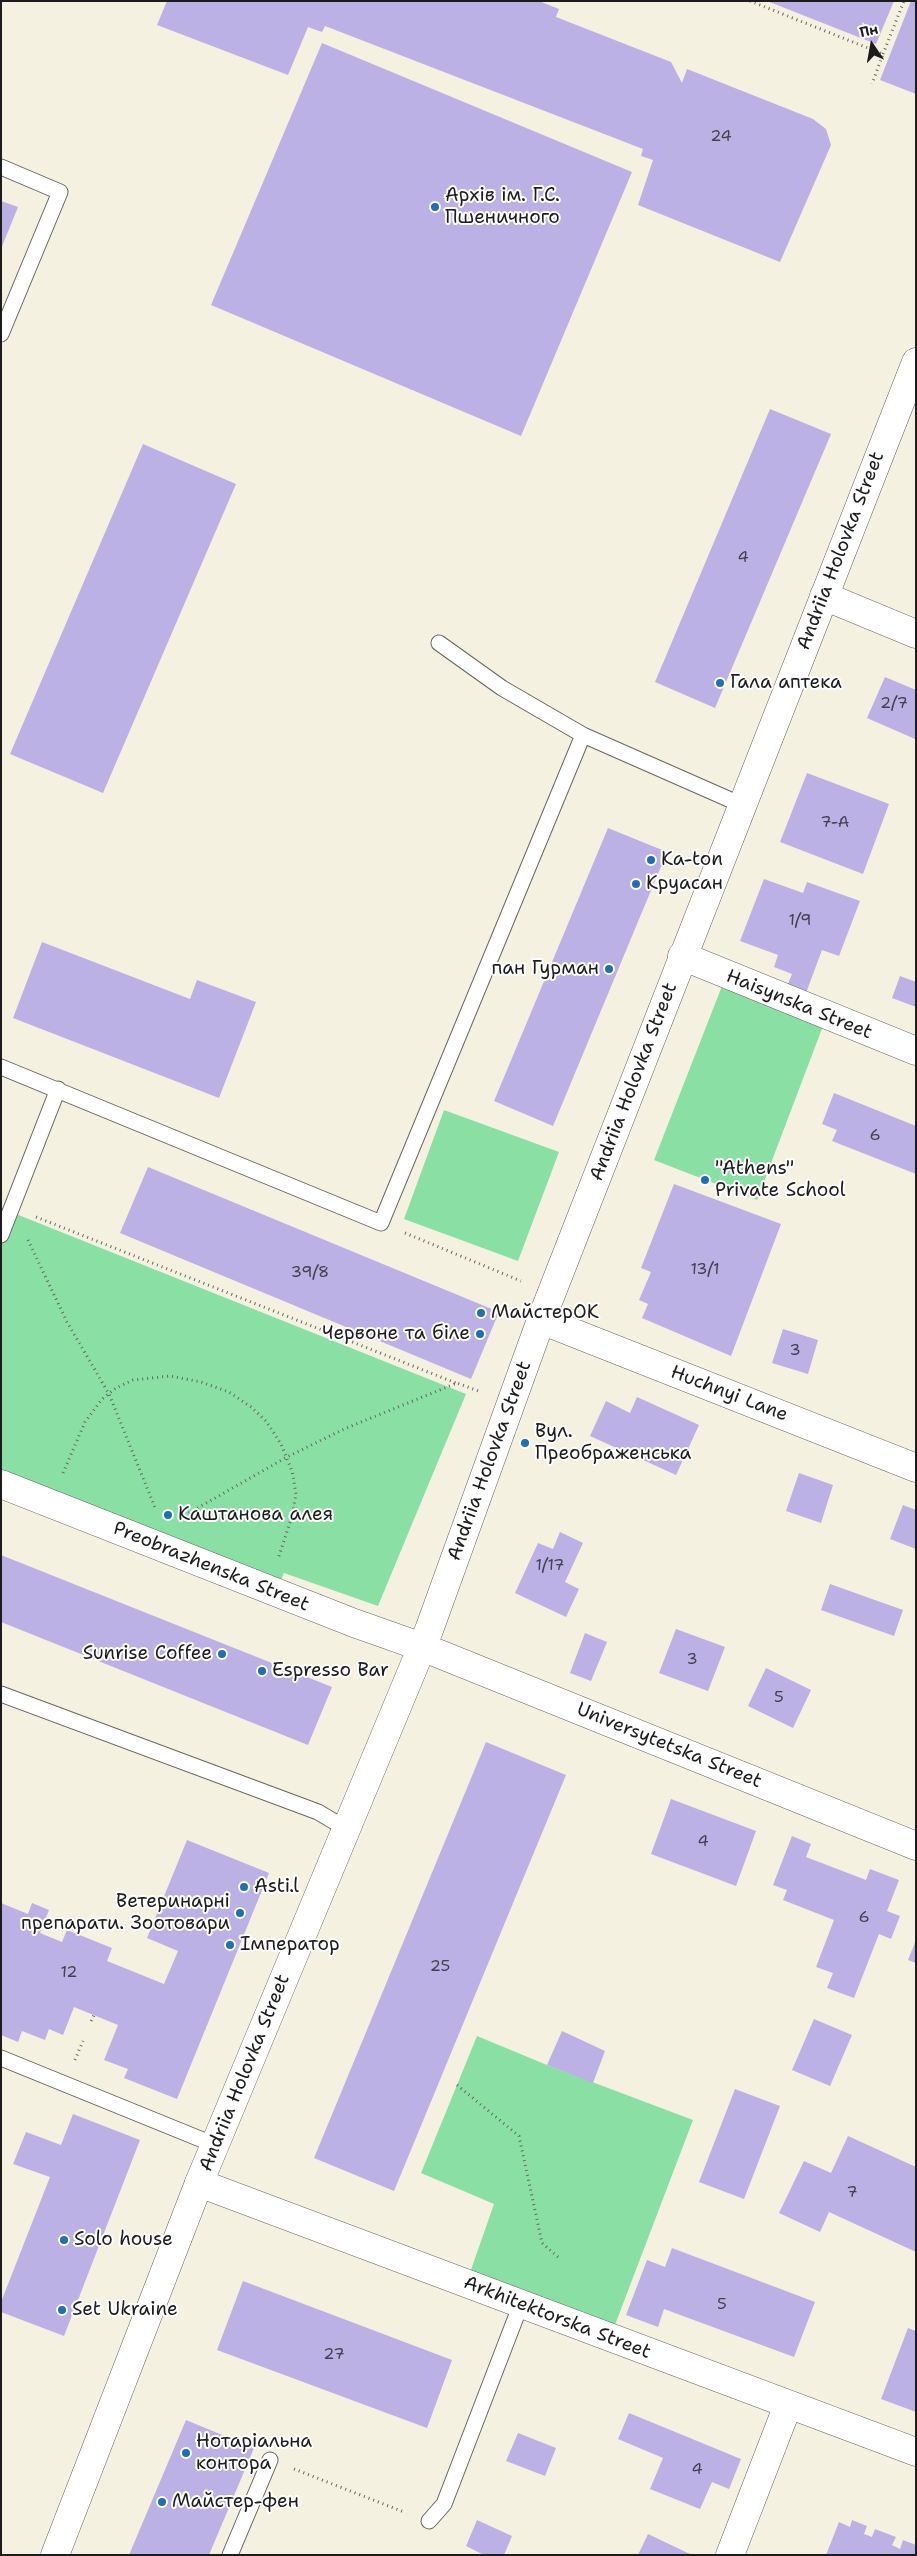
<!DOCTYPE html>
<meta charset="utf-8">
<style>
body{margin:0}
#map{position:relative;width:917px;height:2556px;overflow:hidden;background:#f4f1e0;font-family:"Shantell Sans",sans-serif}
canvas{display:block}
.frame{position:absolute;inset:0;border:2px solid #1c1c1c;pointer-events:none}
.north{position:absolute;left:847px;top:20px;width:50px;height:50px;-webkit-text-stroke:4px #fff;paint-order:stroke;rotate:348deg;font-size:14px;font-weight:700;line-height:20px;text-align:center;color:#1c1c1c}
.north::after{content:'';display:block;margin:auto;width:18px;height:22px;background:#1c1c1c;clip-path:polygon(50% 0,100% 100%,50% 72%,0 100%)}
</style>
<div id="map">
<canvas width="917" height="2556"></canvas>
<div class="frame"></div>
<div class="north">Пн</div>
</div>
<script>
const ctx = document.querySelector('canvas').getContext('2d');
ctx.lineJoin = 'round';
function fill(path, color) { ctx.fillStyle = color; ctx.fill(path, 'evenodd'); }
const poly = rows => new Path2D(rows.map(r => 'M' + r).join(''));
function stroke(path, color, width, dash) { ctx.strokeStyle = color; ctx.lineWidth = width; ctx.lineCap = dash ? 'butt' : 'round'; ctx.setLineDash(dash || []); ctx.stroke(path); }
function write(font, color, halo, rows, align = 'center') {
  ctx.font = font + ' "Shantell Sans",sans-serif'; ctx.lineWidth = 4; ctx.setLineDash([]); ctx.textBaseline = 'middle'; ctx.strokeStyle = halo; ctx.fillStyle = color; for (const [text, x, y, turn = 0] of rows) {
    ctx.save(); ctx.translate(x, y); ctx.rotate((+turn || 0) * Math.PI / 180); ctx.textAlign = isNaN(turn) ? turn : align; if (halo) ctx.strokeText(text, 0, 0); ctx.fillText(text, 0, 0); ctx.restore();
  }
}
fill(poly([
 [722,986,823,1026,757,1200,654,1160],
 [444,1110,559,1152,518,1261,404,1219],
 [1,1208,466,1394,378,1606,284,1573,279,1585,1,1475],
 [477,2036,547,2065,693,2120,610,2338,466,2284,494,2204,421,2173]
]), '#8ae0a4');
fill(poly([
 [167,1,539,1,559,9,556,17,671,62,682,83,687,69,813,119,826,129,831,145,780,262,638,205,653,160,641,156,643,149,325,26,322,32,308,27,288,75,157,25],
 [767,1,894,1,876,44],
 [911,1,916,1,916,94,880,80],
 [322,43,632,172,521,436,211,305],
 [1,201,18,207,1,249],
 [770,409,831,434,715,708,655,682],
 [143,444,236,484,103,793,10,754],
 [885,677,916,690,915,739,867,718],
 [807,773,889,804,863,874,780,842],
 [608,828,667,852,553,1126,494,1101],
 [764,879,803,893,807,882,860,901,839,956,822,950,806,993,787,986,792,974,774,967,778,955,740,941],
 [42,942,190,999,197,980,256,1002,219,1098,13,1018],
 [900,976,916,982,916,1007,892,998],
 [834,1093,916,1126,916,1174,832,1141,837,1130,822,1124],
 [148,1167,499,1312,471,1379,120,1233],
 [674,1184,781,1224,731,1356,642,1318,648,1304,639,1300,651,1272,641,1268],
 [783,1329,818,1340,808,1374,772,1363],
 [637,1397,699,1425,676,1475,590,1436,606,1401,630,1413],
 [799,1473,833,1485,821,1523,786,1511],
 [903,1505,916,1510,916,1549,890,1539],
 [560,1532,583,1543,565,1582,579,1589,566,1617,515,1593,538,1543,553,1549],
 [1,1555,332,1687,308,1745,1,1622],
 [830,1584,903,1610,894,1636,821,1610],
 [676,1629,725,1647,708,1691,659,1673],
 [585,1633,607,1642,591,1681,570,1673],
 [766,1668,811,1690,793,1728,748,1706],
 [486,1742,566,1775,394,2191,314,2158],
 [671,1799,756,1831,736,1886,651,1854],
 [792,1836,811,1844,806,1857,866,1880,870,1869,899,1880,887,1911,900,1916,891,1939,879,1934,854,1998,827,1988,833,1973,816,1967,834,1920,783,1900,787,1890,773,1885],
 [187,1840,269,1873,177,2099,124,2078,128,2069,104,2060,118,2025,74,2007,63,2035,49,2029,45,2040,22,2031,18,2042,1,2035,1,1903,28,1914,32,1903,49,1910,40,1933,62,1942,67,1930,112,1948,107,1961,164,1984,178,1951,147,1938],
 [916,1940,916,1963,908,1960],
 [814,2019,852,2035,830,2086,792,2070],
 [562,2031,605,2051,593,2083,547,2065],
 [735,2089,780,2106,744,2199,699,2182],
 [73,2114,140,2140,64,2336,1,2312,1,2302,50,2177,13,2164,26,2132,61,2145],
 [848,2136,916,2167,916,2252,829,2212,820,2232,779,2213,804,2161,831,2173],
 [672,2248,815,2302,794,2357,664,2309,658,2327,626,2315,647,2260,665,2267],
 [243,2281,452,2360,427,2428,217,2350],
 [908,2328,916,2331,916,2412,881,2399],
 [629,2413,741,2459,729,2489,712,2482,700,2509,650,2489,663,2458,618,2439],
 [186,2420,254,2448,209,2555,129,2555],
 [518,2433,556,2448,545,2476,506,2461],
 [477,2520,512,2536,504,2555,484,2555,466,2546],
 [852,2520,867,2526,864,2534,872,2537,875,2529,896,2537,892,2545,900,2549,903,2540,916,2545,916,2555,826,2555,839,2522,850,2527],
 [648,2534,692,2555,638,2555]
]), '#bcb1e5');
const lane = poly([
 [1,167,60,192,1,334],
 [439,643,502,688,583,735],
 [1,1067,381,1223,583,735,742,805],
 [1,1235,58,1089],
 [1,1694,318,1812,345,1828],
 [1,2058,215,2145],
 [429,2521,444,2504,521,2304],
 [230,2555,270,2460]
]);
const street = poly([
 [824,596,916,634],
 [682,956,916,1051],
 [541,1320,916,1468],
 [1,1484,354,1623,422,1647],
 [199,2183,916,2452],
 [730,2555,788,2405]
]);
const secondary = poly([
 [422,1647,916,1846],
 [55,2555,199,2183,429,1630,541,1320,916,362]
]);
stroke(lane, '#686761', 17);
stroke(street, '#686761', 29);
stroke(secondary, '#686761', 29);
stroke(poly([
 [750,1,883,54,872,84],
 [883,54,904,1],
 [36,1217,456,1383],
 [405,1233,521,1281],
 [28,1240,67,1322,109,1394,156,1510],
 [63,1473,85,1422,102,1399,116,1388,133,1380,170,1376,201,1382,229,1392,251,1407,266,1421,281,1444,292,1471,296,1494,292,1516,278,1559],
 [180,1518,287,1457,344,1429,457,1383,481,1392],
 [91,2021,94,2015],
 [75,2060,83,2041],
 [457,2085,519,2136,542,2243,558,2257],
 [294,2469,404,2512]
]), '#686761', 3, [1, 4]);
stroke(lane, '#fff', 15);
stroke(street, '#fff', 28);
stroke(secondary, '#fff', 28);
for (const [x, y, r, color] of [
 [435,207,5,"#1f6fb2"],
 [720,683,5,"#1f6fb2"],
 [651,860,5,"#1f6fb2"],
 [636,884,5,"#1f6fb2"],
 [609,969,5,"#1f6fb2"],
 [705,1180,5,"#1f6fb2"],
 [481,1313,5,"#1f6fb2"],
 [480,1334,5,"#1f6fb2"],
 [525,1443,5,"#1f6fb2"],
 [168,1515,5,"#1f6fb2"],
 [222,1654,5,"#1f6fb2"],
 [262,1671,5,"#1f6fb2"],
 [244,1887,5,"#1f6fb2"],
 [240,1913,5,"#1f6fb2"],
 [230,1945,5,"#1f6fb2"],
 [64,2240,5,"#1f6fb2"],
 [62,2310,5,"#1f6fb2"],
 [186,2453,5,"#1f6fb2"],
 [162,2502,5,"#1f6fb2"]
]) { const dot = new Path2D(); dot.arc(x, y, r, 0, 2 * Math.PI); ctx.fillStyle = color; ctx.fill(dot); stroke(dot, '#fff', 2); }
write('16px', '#44414e', null, [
 ["24",721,137],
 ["4",743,558],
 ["2/7",894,704],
 ["7-А",835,823],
 ["1/9",800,921],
 ["6",875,1136],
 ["13/1",705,1270],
 ["39/8",310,1273],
 ["3",795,1351],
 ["1/17",550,1566],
 ["3",692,1660],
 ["5",779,1698],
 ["4",703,1842],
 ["6",864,1918],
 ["25",440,1967],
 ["12",69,1973],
 ["7",852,2193],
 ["5",722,2305],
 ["27",334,2355],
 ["4",697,2470]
]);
write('19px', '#1c1c1c', '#fff', [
 ["Архів ім. Г.С.",445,196],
 ["Пшеничного",445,218],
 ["Гала аптека",730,683],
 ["Ka-ton",661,860],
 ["Круасан",646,884],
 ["пан Гурман",599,969,"right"],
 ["\"Athens\"",715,1169],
 ["Private School",715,1191],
 ["МайстерОК",491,1313],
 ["Червоне та біле",470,1334,"right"],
 ["Вул.",535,1432],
 ["Преображенська",535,1454],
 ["Каштанова алея",178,1515],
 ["Sunrise Coffee",212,1654,"right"],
 ["Espresso Bar",272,1671],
 ["Asti.l",254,1887],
 ["Ветеринарні",230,1902,"right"],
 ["препарати. Зоотовари",230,1924,"right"],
 ["Імператор",240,1945],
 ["Solo house",74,2240],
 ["Set Ukraine",72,2310],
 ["Нотаріальна",196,2442],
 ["контора",196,2464],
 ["Майстер-фен",172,2502]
], 'left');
write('19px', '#1c1c1c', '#fff', [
 ["Andriia Holovka Street",841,551,-69],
 ["Haisynska Street",799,1005,22],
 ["Andriia Holovka Street",634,1082,-69],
 ["Huchnyi Lane",729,1394,21],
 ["Andriia Holovka Street",490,1461,-70],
 ["Preobrazhenska Street",211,1567,22],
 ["Universytetska Street",669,1746,22],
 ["Andriia Holovka Street",245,2073,-68],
 ["Arkhitektorska Street",557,2318,21]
]);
</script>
